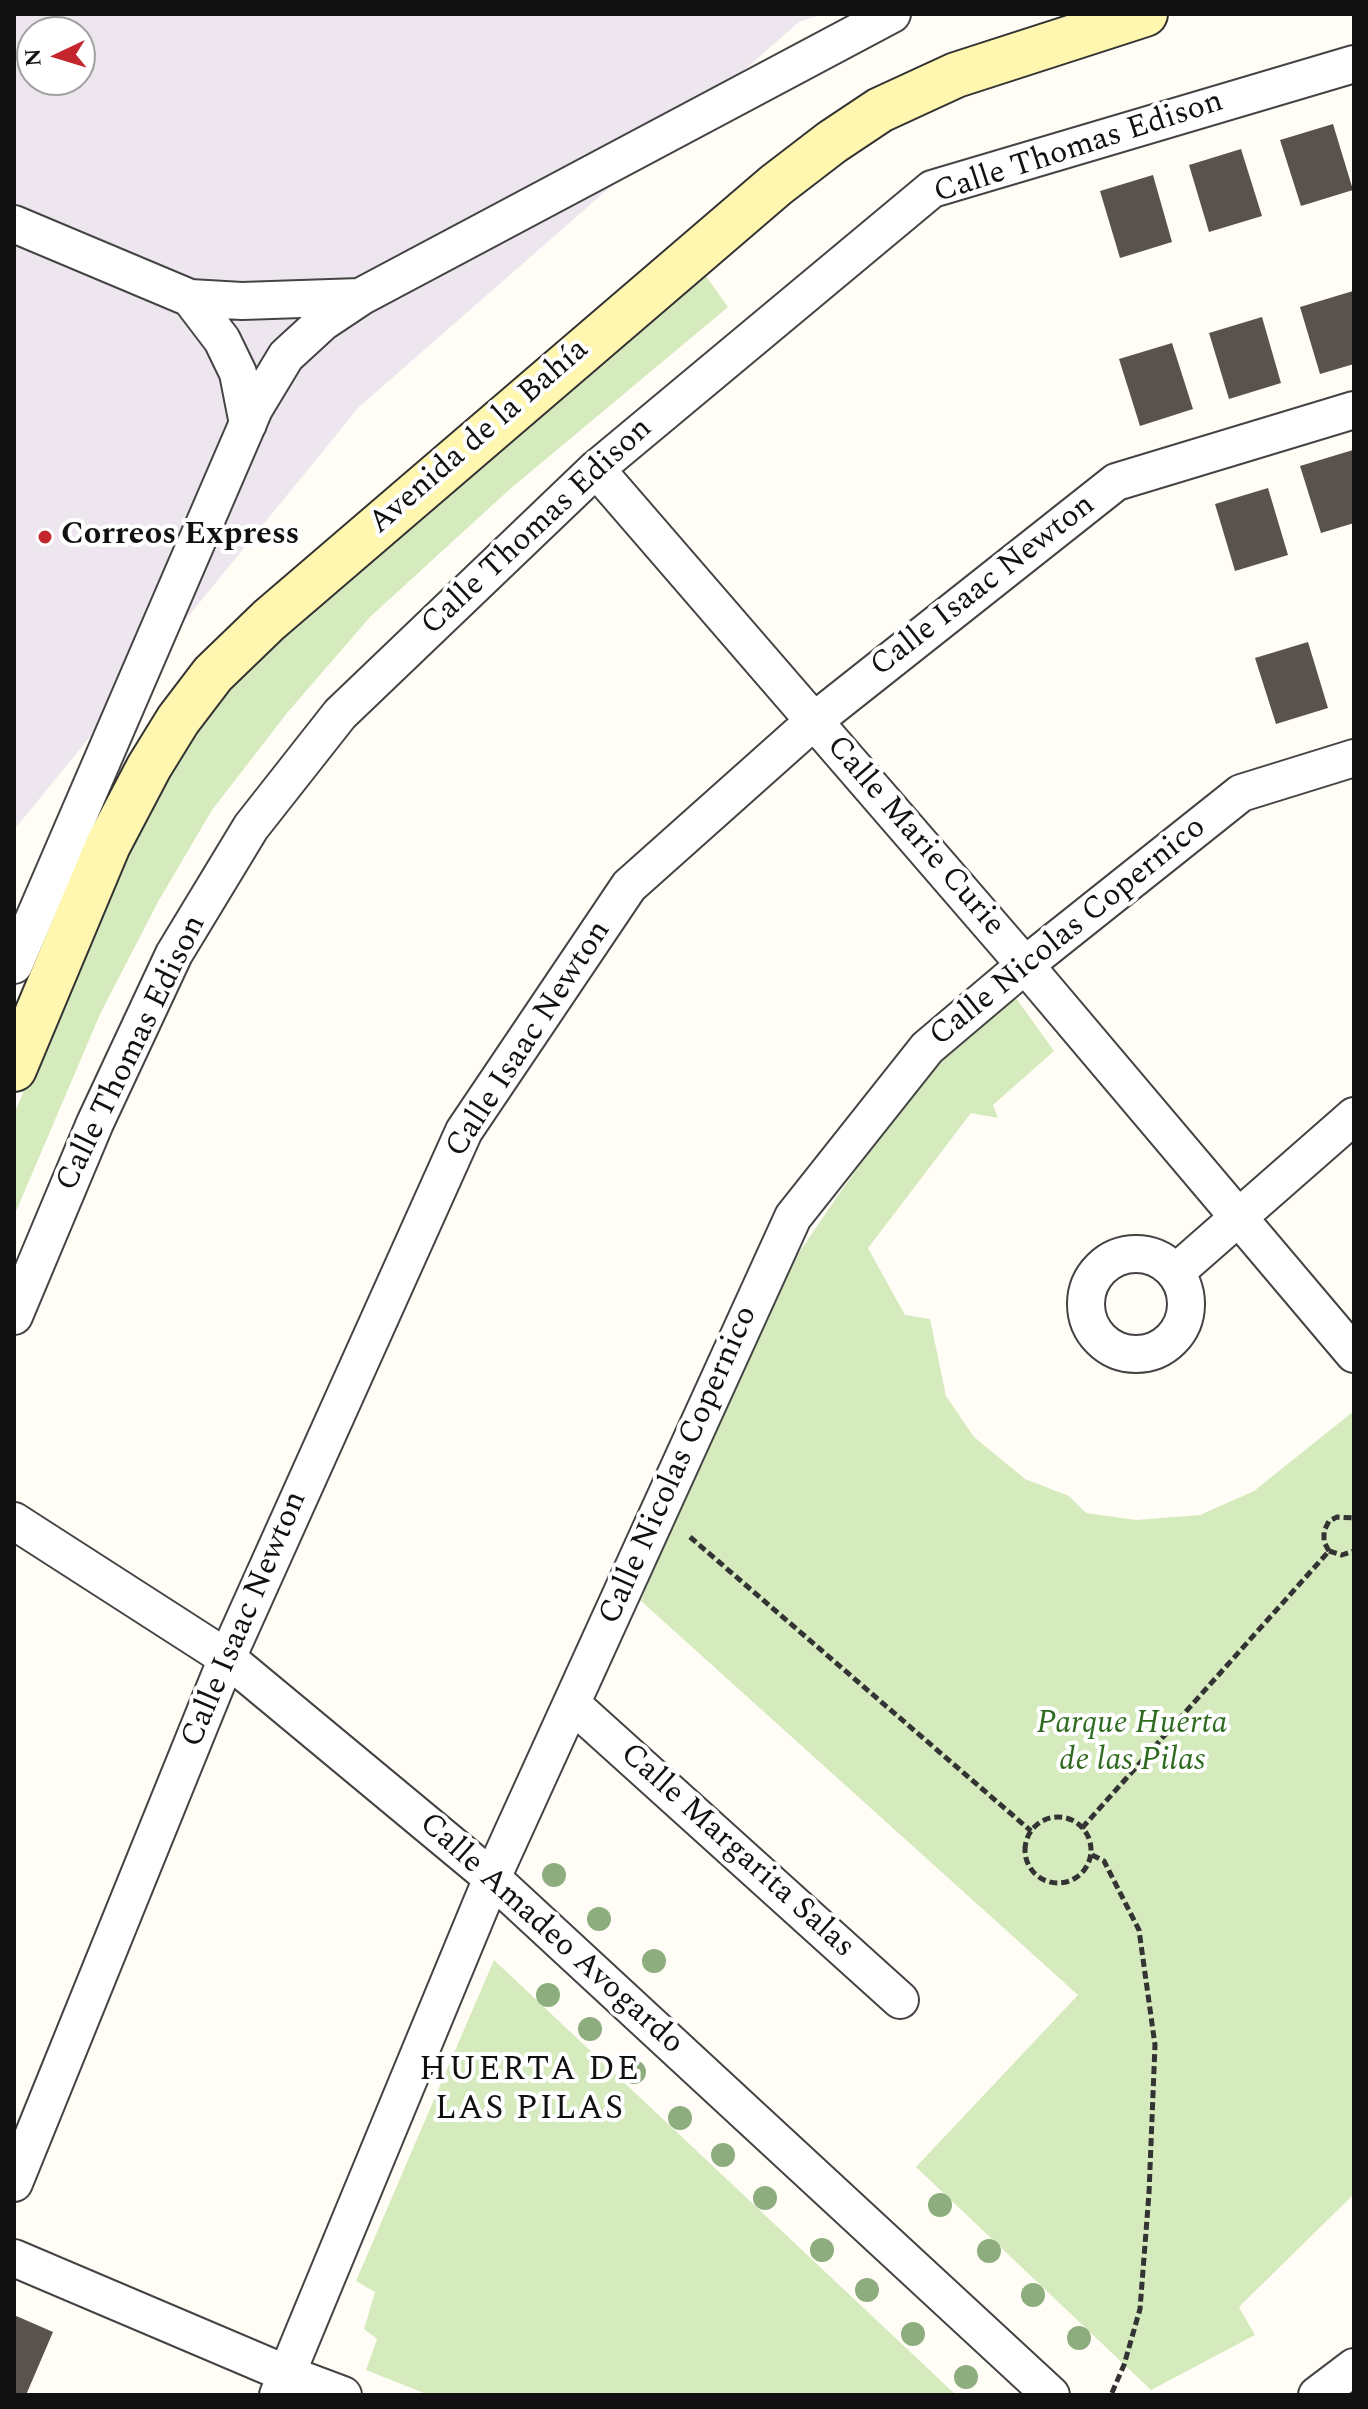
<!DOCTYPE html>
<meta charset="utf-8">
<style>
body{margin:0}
#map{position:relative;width:1368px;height:2409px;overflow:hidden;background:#fffdf5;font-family:Spectral,serif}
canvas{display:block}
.frame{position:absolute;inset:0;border:16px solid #111;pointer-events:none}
.north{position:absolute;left:16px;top:16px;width:80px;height:80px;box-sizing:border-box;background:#fff;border:2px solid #a0a0a0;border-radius:50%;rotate:266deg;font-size:22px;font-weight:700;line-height:32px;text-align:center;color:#111}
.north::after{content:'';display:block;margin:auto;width:28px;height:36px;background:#c4262e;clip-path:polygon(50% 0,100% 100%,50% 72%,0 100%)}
</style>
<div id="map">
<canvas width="1368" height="2409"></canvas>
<div class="frame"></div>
<div class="north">N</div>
</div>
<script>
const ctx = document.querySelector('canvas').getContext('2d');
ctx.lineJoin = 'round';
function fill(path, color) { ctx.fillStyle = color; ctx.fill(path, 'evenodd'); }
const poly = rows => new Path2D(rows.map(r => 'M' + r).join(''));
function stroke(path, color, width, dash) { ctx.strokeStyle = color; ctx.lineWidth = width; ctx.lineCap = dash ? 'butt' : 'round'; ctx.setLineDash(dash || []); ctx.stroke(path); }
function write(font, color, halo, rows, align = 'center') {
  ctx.font = font + ' Spectral,serif'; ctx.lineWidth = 8; ctx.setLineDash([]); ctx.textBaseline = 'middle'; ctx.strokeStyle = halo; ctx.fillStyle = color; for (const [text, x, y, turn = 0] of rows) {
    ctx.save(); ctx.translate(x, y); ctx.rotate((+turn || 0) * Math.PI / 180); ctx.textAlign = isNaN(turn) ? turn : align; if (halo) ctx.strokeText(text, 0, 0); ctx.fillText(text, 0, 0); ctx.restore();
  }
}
fill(poly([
 [14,14,823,14,799,22,359,407,14,830],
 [32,32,80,32,80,80,32,80]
]), '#eee6ef');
fill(poly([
 [698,265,728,307,510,489,370,617,287,713,212,810,159,900,101,1012,14,1216,14,1114,128,845,213,703,279,629],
 [1016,998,1054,1051,993,1105,998,1118,971,1113,868,1248,905,1315,930,1319,946,1396,974,1437,1025,1479,1069,1496,1086,1513,1136,1520,1200,1515,1254,1491,1354,1411,1354,2194,1239,2307,1255,2335,1151,2390,916,2167,1078,1995,641,1601,693,1470,796,1257,841,1191,926,1075],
 [494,1960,956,2395,429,2395,366,2370,377,2339,364,2329,375,2292,356,2281]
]), '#d5ebbd');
fill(poly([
 [1333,124,1353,190,1301,206,1280,140],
 [1241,149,1262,216,1209,232,1189,165],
 [1153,175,1172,242,1120,258,1100,191],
 [1353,291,1354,364,1320,374,1300,307],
 [1262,317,1281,383,1229,399,1209,333],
 [1172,343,1193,409,1140,426,1119,359],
 [1353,450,1354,523,1321,533,1300,466],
 [1268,488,1288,555,1235,571,1215,504],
 [1308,642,1328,708,1276,724,1255,658],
 [14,2315,53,2332,26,2395,14,2395]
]), '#5a524d');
const street = poly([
 [14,224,190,298,242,301,360,297],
 [190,298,222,340,238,373,248,424],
 [596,469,1025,965,1354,1354],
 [14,965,254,409,286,356,323,322,362,296,892,14],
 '1086 1304a50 50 0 1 1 100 0a50 50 0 1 1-100 0Z',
 [1175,1273,1354,1116],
 [14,1316,95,1123,174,954,251,827,340,714,596,469,932,189,1354,64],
 [14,1521,227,1658,492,1878,1051,2395],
 [572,1704,900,2000],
 [14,2183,227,1658,464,1131,629,886,814,721,1116,482,1354,410],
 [14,2258,287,2374,343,2395],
 [278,2395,492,1878,793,1217,927,1048,1025,965,1241,793,1354,758],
 [1317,2395,1354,2367]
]);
const secondary = poly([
 [14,1069,108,845,149,767,178,720,213,674,269,620,776,185,832,142,880,110,956,75,1145,14]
]);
stroke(street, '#444', 40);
stroke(secondary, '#333', 48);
stroke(poly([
 [690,1537,1031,1831],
 [1329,1551,1324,1542,1324,1531,1329,1521,1337,1517,1354,1518],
 [1329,1551,1342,1555,1354,1551],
 '1025 1850a33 33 0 1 1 66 0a33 33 0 1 1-66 0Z',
 [1082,1828,1329,1551],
 [1092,1855,1104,1861,1139,1930,1155,2045,1149,2193,1140,2309,1124,2365,1111,2395]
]), '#333', 5, [8, 4]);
stroke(street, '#fff', 36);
stroke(secondary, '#fff6b0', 44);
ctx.fillStyle = '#8dad7f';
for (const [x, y] of [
 [554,1875],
 [599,1919],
 [654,1961],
 [548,1995],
 [590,2029],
 [634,2072],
 [680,2118],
 [723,2155],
 [765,2198],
 [940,2205],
 [822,2250],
 [989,2251],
 [867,2290],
 [1033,2295],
 [913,2334],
 [1079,2338],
 [966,2377]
]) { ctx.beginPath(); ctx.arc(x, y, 12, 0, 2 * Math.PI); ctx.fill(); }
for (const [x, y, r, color] of [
 [45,537,8,"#c4262e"]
]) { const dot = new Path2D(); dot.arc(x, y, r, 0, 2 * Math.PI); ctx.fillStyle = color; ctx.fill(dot); stroke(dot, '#fff', 3); }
write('32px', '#111', '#fff', [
 ["Calle Thomas Edison",1079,149,-18],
 ["Avenida de la Bahía",480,438,-41],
 ["Calle Thomas Edison",538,528,-43],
 ["Calle Isaac Newton",984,587,-38],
 ["Calle Marie Curie",914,837,49],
 ["Calle Nicolas Copernico",1069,933,-39],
 ["Calle Isaac Newton",530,1040,-57],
 ["Calle Thomas Edison",133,1054,-64],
 ["Calle Nicolas Copernico",680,1466,-66],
 ["Calle Isaac Newton",246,1620,-67],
 ["Calle Margarita Salas",736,1852,42],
 ["Calle Amadeo Avogardo",550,1935,42]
]);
write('bold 32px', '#111', '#fff', [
 ["Correos Express",61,537]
], 'left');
write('italic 32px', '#2f6b1f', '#fff', [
 ["Parque Huerta",1132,1726],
 ["de las Pilas",1132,1763]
]);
ctx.letterSpacing = '2px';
write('34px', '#111', '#fff', [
 ["HUERTA DE",530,2072],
 ["LAS PILAS",530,2111]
]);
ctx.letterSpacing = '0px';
</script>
